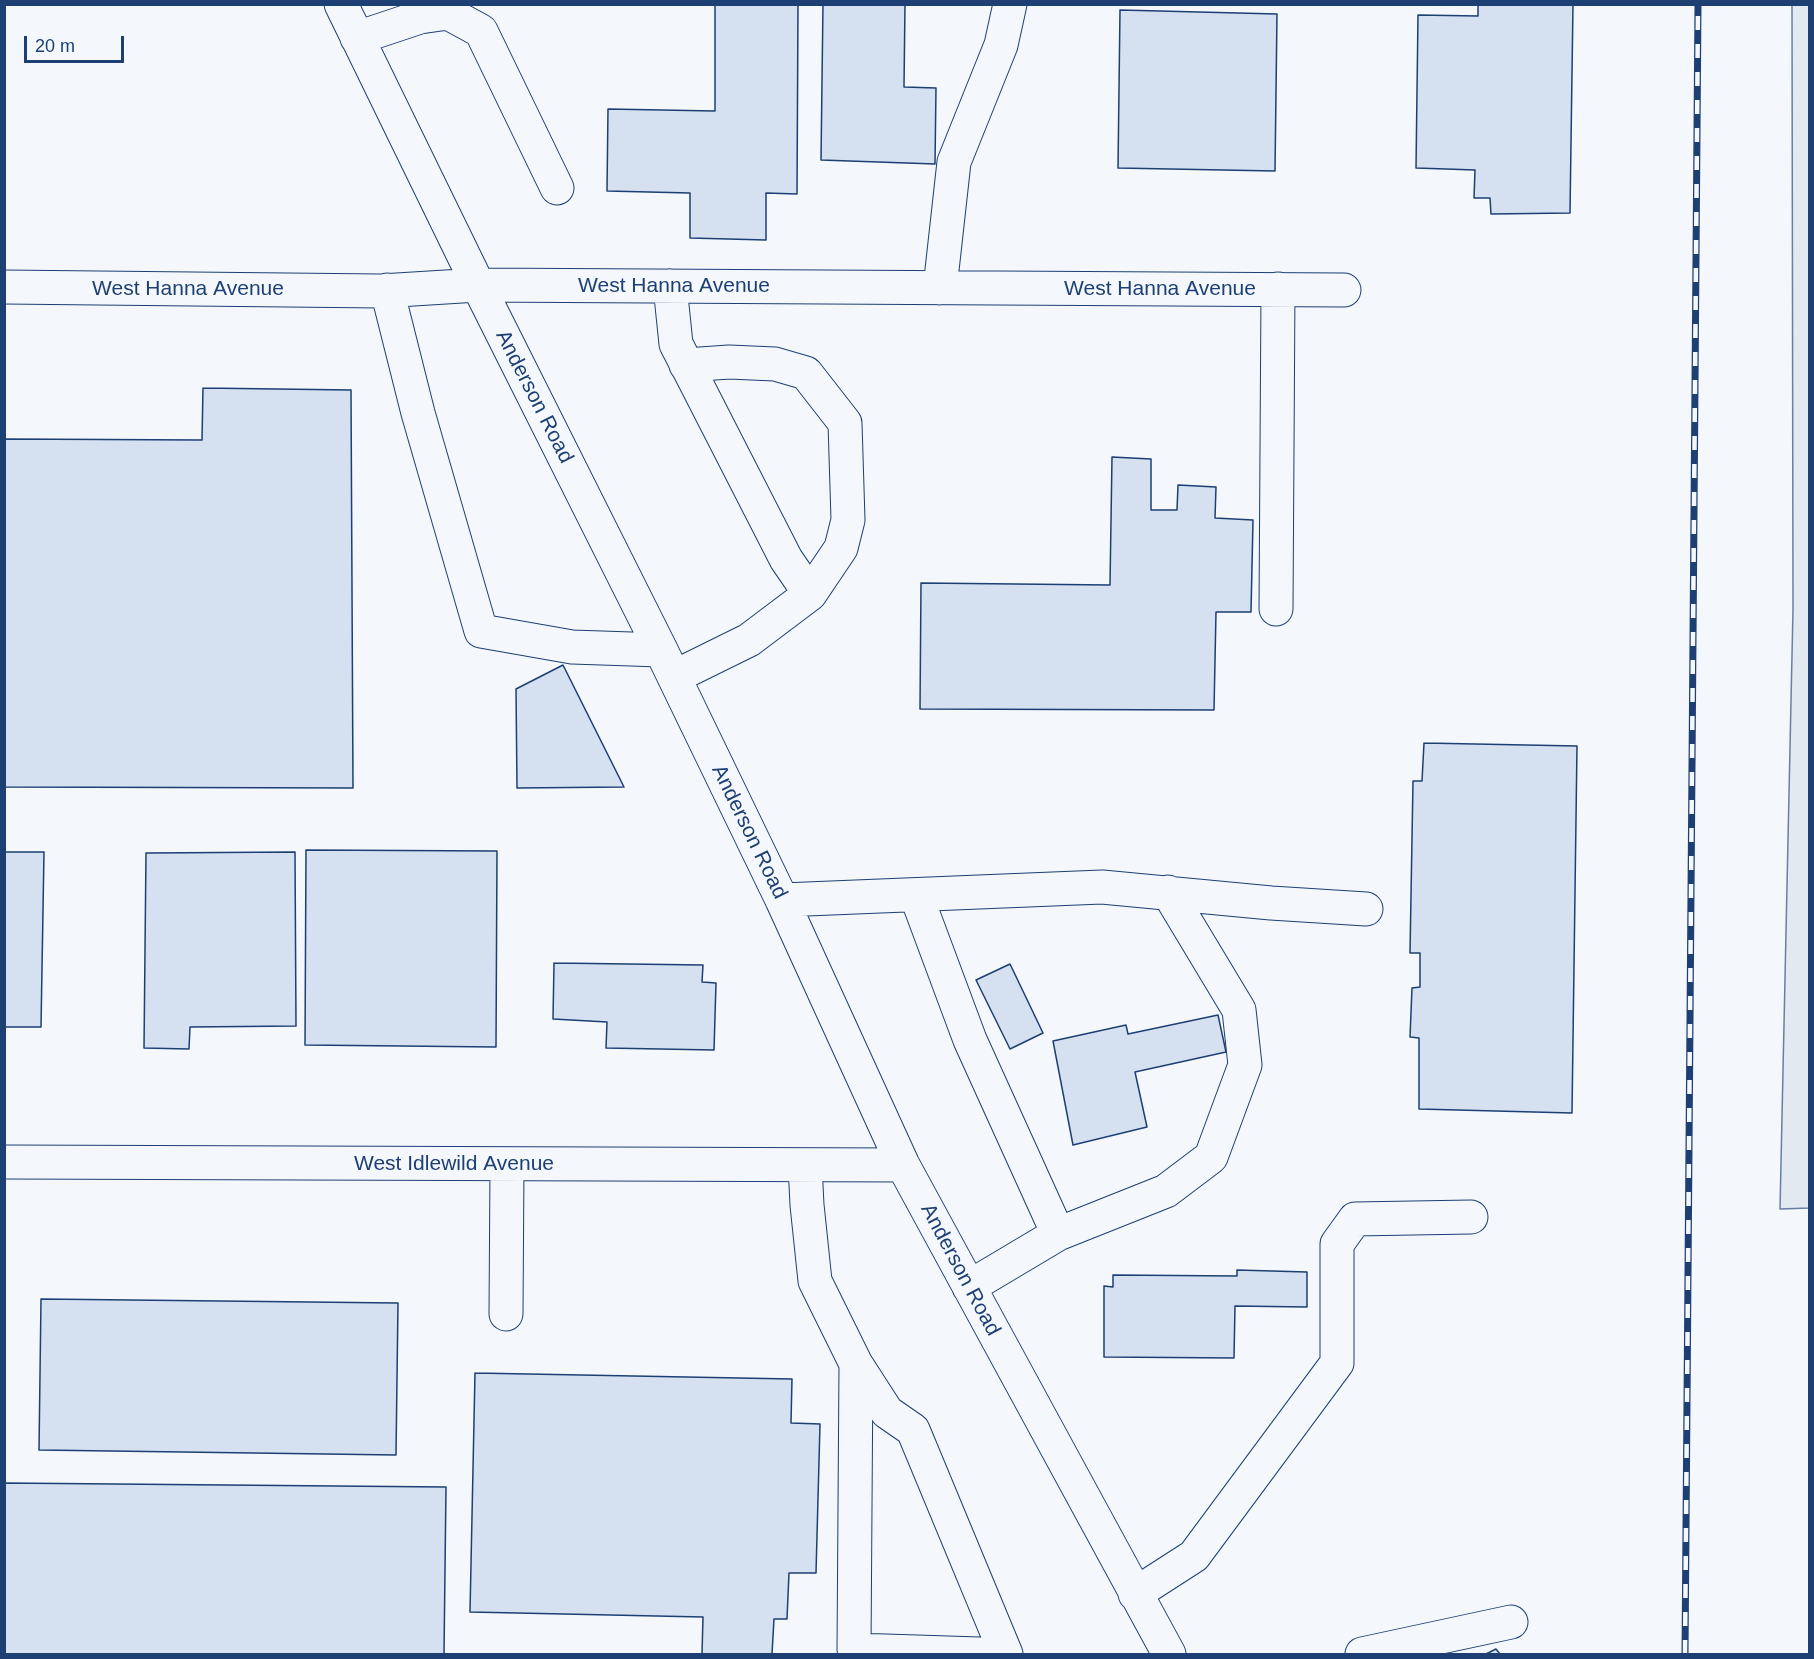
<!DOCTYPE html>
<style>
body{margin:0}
#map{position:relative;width:1814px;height:1659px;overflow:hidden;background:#f4f7fb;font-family:Arial,sans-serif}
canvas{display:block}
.frame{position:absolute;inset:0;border:6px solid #1d3f73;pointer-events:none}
.scale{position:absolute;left:24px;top:36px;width:100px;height:27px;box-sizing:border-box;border:3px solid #1d3f73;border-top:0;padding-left:8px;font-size:18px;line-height:21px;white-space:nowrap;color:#1d3f73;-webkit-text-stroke:4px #f4f7fb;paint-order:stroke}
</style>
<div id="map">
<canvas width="1814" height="1659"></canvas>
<div class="frame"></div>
<div class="scale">20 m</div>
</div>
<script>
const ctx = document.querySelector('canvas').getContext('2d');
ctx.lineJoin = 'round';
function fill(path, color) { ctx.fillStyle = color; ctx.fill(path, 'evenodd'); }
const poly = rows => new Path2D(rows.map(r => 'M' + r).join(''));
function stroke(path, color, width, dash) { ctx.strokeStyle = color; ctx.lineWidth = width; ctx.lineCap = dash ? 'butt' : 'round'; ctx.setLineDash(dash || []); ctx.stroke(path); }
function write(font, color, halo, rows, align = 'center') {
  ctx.font = font + ' Arial,sans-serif'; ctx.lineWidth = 4.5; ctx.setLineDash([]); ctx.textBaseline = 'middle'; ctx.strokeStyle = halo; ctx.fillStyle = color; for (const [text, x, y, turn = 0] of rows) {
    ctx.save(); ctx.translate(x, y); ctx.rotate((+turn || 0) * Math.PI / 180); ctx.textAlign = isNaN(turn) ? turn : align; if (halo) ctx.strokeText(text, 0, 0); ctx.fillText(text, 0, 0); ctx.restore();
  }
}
const green = poly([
 [1809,4,1810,1208,1780,1209,1793,609,1792,5,1809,4]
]);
fill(green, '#e3e9f0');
stroke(green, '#687fa3', 1.5);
const building = poly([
 [715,4,798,4,797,194,766,193,766,240,690,238,690,193,607,191,608,109,715,111,715,4],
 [823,4,905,4,904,87,936,88,935,164,821,160,823,4],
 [1478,4,1573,4,1570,213,1491,214,1490,198,1474,198,1475,170,1416,168,1418,15,1478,16,1478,4],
 [1120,10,1277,14,1275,171,1118,168,1120,10],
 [203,388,351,390,353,788,4,787,4,439,202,440,203,388],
 [1112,457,1151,459,1151,510,1177,510,1178,485,1216,487,1215,518,1253,520,1251,612,1216,612,1214,710,920,709,921,583,1110,585,1112,457],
 [563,665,624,787,517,788,516,689,563,665],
 [1424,743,1577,746,1572,1113,1419,1109,1419,1038,1410,1037,1412,988,1420,987,1420,953,1410,953,1413,781,1422,781,1424,743],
 [306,850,497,851,496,1047,305,1045,306,850],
 [4,852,44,852,41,1027,4,1027,4,852],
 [295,852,296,1026,190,1027,189,1049,144,1048,146,853,295,852],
 [554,963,703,965,702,982,716,983,714,1050,606,1048,607,1022,553,1019,554,963],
 [1010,964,1043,1033,1010,1049,976,980,1010,964],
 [1218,1015,1226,1052,1135,1072,1147,1127,1073,1145,1053,1041,1126,1025,1128,1034,1218,1015],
 [1237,1270,1307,1272,1307,1307,1235,1306,1234,1358,1104,1357,1104,1286,1113,1287,1113,1275,1237,1276,1237,1270],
 [41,1299,398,1303,396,1455,39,1450,41,1299],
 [475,1373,792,1379,791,1423,820,1424,816,1573,789,1573,787,1619,774,1619,772,1654,702,1654,703,1617,470,1612,475,1373],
 [4,1483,446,1487,444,1654,4,1654,4,1483],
 [1496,1649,1500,1654,1486,1654,1496,1649]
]);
fill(building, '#d5e0f0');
stroke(building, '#1d3f73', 1.5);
const minor = poly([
 [341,4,478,285,661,650,782,900,903,1165,1169,1654],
 [357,38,420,17,448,13,481,31,557,188],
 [670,286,676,344,786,559,810,594],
 [4,287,381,291,478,285,1344,290],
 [940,288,954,162,1001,45,1010,4],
 [387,290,418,413,481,631,572,647,661,650],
 [1276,609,1278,289],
 [674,677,749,640,810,594,841,548,848,520,845,423,806,373,775,364,729,362,686,365],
 [916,895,970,1040,1058,1234],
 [782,900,1102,887,1271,903,1366,909],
 [4,1162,903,1165],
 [805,1165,807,1205,815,1281,856,1364,887,1412,913,1430,1006,1654],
 [969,1287,1058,1234,1166,1191,1211,1157,1245,1065,1239,1010,1168,892],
 [506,1314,507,1164],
 [856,1364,854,1650,979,1654],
 [1135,1594,1194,1556,1337,1363,1337,1244,1355,1219,1471,1217],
 [1362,1654,1511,1622]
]);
stroke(minor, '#1d3f73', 35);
stroke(minor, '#f4f7fb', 33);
const rail = poly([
 [1685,1654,1698,4]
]);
stroke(rail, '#1d3f73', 7);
stroke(rail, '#f4f7fb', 4.5, [14]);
write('21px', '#1d3f73', '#f4f7fb', [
 ["West Hanna Avenue",674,286],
 ["West Hanna Avenue",188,289],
 ["West Hanna Avenue",1160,289],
 ["Anderson Road",534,397,63],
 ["Anderson Road",749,832,64],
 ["West Idlewild Avenue",454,1164],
 ["Anderson Road",960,1270,62]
]);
</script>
